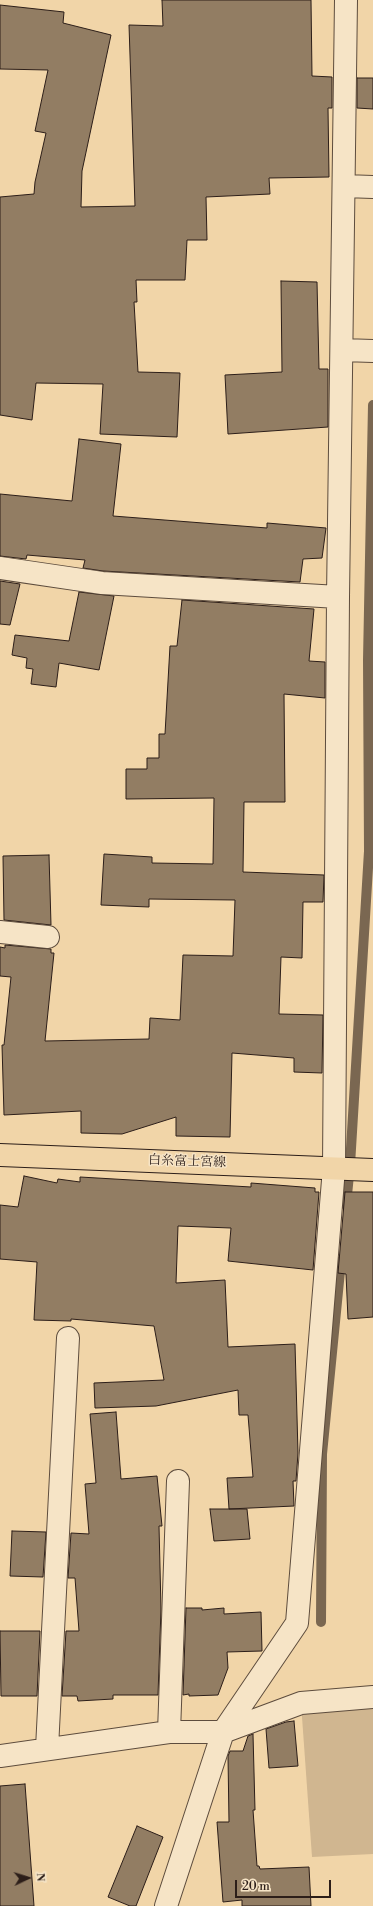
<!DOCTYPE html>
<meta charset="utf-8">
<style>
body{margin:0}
#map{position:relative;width:373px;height:1906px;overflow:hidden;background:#f1d5a8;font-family:"Libre Bodoni",serif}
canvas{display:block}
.north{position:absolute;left:8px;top:1858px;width:40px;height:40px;-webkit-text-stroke:3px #f6e4c6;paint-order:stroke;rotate:86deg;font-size:11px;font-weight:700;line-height:16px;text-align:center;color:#2c1e19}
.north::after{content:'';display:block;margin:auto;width:14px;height:18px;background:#2c1e19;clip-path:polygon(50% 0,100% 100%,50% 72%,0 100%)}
.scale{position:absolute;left:235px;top:1880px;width:96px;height:18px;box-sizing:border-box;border:2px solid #2c1e19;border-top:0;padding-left:5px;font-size:12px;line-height:14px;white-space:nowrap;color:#2c1e19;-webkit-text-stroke:3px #f6e4c6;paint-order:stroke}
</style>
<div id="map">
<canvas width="373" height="1906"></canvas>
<div class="north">N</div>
<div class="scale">20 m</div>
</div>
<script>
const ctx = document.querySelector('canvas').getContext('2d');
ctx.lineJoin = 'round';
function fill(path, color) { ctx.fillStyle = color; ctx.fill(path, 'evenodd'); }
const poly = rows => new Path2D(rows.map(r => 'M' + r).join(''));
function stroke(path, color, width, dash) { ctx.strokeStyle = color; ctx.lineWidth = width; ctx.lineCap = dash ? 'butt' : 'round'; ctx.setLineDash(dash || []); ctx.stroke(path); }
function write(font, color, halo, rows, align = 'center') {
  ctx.font = font + ' "Libre Bodoni","Noto Serif JP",serif'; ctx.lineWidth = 3; ctx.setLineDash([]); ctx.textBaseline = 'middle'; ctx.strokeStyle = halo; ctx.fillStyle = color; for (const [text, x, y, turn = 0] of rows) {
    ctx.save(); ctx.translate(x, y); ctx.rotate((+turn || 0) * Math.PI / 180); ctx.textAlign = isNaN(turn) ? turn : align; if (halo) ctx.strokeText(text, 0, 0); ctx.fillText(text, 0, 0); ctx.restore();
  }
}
fill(poly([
 [373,1697,373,1854,312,1857,301,1703]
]), '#d0b690');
stroke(poly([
 [346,1205,350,1165,369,851,368,660,373,405],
 [321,1622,322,1454,341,1261]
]), '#7a6751', 10);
const building = poly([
 [162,0,311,0,312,76,332,77,332,108,328,108,329,177,269,178,270,194,206,197,207,240,187,240,185,280,136,280,137,302,134,302,138,372,180,373,177,437,100,434,103,384,36,383,32,420,0,415,0,197,34,194,35,182,46,133,35,131,48,70,0,69,0,5,64,12,63,23,111,35,82,171,81,207,135,206,129,25,163,26,162,0],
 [357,78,373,78,373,109,357,108,357,78],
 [281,281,317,282,319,369,328,369,328,427,228,434,225,375,282,372,281,281],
 [79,439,121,444,113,516,267,528,267,523,326,528,322,558,303,559,300,582,103,571,83,568,85,560,27,555,26,559,0,556,0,494,72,501,79,439],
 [0,581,20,584,10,625,0,624,0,581],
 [79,592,114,596,99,670,59,663,56,687,31,684,33,669,26,668,27,658,12,655,15,635,69,641,79,592],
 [182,600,314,609,309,661,325,662,325,698,284,694,285,802,244,802,243,872,324,875,323,902,303,902,302,958,281,957,279,1014,323,1015,322,1073,294,1072,294,1058,232,1053,230,1137,176,1136,176,1117,122,1134,81,1133,81,1111,4,1115,2,1045,4,1045,11,977,0,976,0,947,5,948,5,945,51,949,51,953,54,953,45,1041,149,1039,150,1018,180,1020,183,955,233,956,235,900,149,899,149,907,101,905,104,854,152,857,152,863,213,864,214,798,126,799,126,769,147,769,147,758,159,758,159,734,165,734,170,646,177,646,182,600],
 [49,855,51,925,4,920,3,856,49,855],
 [24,1176,57,1183,58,1179,80,1182,80,1177,251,1187,251,1183,315,1188,315,1192,319,1192,313,1270,228,1261,231,1228,178,1226,176,1283,225,1280,228,1347,295,1344,298,1453,296,1481,293,1481,294,1506,229,1509,227,1478,253,1477,248,1415,239,1415,238,1390,156,1406,95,1408,94,1383,164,1380,154,1326,71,1319,71,1321,34,1320,37,1262,0,1259,0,1205,18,1207,24,1176],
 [345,1192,373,1192,373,1317,348,1319,346,1274,338,1273,345,1192],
 [116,1412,121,1479,157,1476,162,1526,159,1526,161,1609,158,1695,113,1695,113,1699,78,1701,77,1696,62,1696,66,1631,79,1631,75,1578,68,1578,71,1533,89,1534,85,1484,96,1483,90,1414,116,1412],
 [210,1509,247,1509,250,1539,214,1541,210,1509],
 [12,1531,46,1532,43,1577,10,1576,12,1531],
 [186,1608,202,1608,202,1610,224,1608,224,1614,261,1612,262,1651,227,1652,228,1668,218,1695,189,1696,189,1694,183,1695,186,1608],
 [0,1631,40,1631,37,1696,1,1696,0,1631],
 [294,1721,298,1766,269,1768,266,1729,286,1722,294,1721],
 [253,1734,255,1810,253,1810,257,1866,259,1866,260,1869,309,1867,311,1906,242,1906,242,1900,223,1902,217,1822,229,1822,228,1756,230,1751,243,1751,248,1736,253,1734],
 [25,1784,34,1906,0,1906,0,1786,25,1784],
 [137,1826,163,1837,136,1906,130,1906,108,1897,137,1826]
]);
fill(building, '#927d63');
stroke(building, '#2c1e19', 1);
const minor = poly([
 [344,186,373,187],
 [342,350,373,351],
 [0,568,102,583,338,597],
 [0,932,48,937],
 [169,1732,178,1481],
 [47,1748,68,1338],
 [0,1756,169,1732,223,1732,301,1703,373,1697],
 [166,1906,223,1732,297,1623,334,1168,338,597,346,0]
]);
const major = poly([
 [0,1155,373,1170]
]);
stroke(minor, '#5d4c3d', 24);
stroke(major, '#2c1e19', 24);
stroke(minor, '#f6e4c6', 22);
stroke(major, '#f1d5a8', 22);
write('13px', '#2c1e19', '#f6e4c6', [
 ["白糸富士宮線",187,1162,2]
]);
</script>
